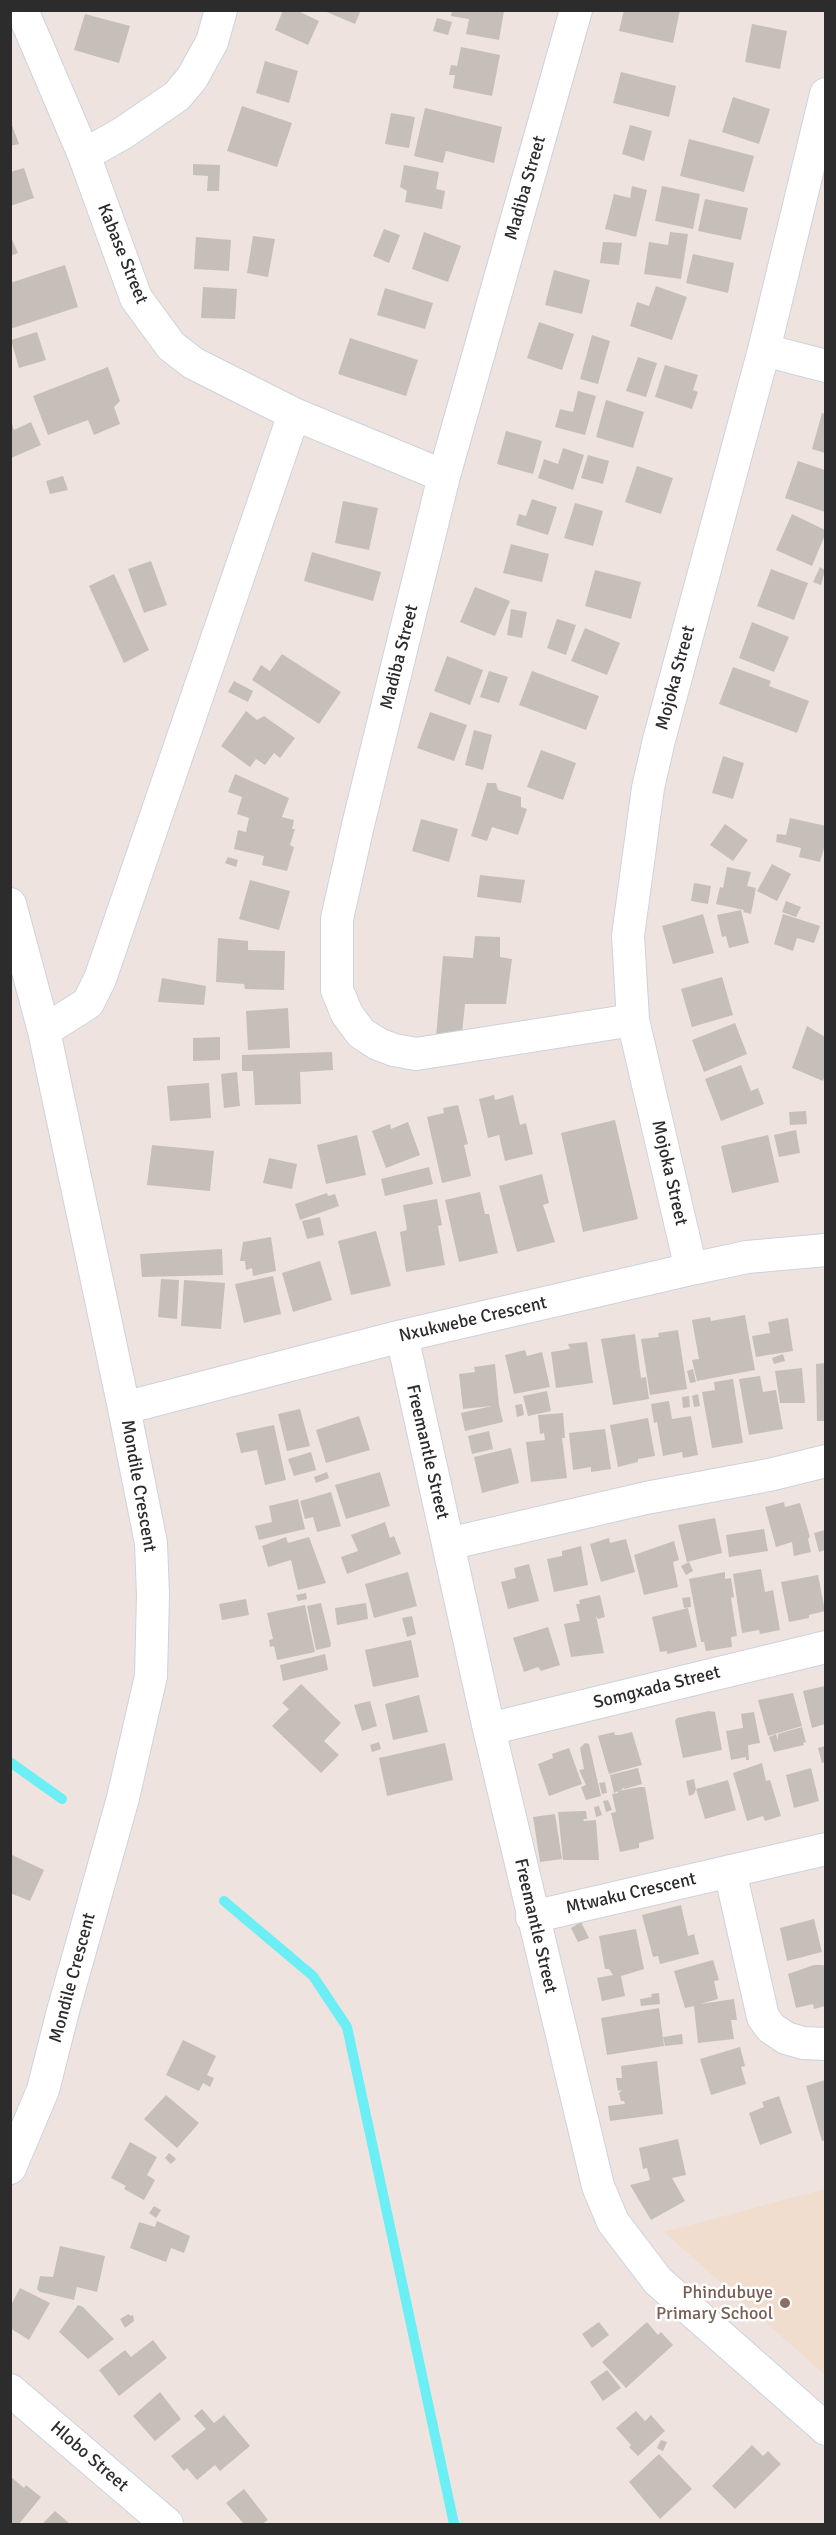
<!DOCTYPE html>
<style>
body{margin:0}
#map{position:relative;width:836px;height:2535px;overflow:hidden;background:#eee3de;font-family:Signika,sans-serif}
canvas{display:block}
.frame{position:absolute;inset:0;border:12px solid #2c2c2c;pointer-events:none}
</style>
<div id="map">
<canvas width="836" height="2535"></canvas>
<div class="frame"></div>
</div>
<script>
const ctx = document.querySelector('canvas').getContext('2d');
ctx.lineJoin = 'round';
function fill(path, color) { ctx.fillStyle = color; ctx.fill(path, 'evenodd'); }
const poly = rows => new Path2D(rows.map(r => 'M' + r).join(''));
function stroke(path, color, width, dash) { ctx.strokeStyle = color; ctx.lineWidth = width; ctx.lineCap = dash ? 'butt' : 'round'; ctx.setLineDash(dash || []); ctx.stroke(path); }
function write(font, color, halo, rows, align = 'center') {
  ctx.font = font + ' Signika,sans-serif'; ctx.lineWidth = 5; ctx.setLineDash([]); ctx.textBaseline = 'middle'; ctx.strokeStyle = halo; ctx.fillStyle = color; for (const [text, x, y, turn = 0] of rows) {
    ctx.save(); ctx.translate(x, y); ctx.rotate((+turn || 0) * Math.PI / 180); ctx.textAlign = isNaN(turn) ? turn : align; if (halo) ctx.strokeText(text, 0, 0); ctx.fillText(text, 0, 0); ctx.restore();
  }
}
fill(poly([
 [825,2189,826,2189,825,2375,664,2232]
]), '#f0ddcd');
stroke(poly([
 [10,1762,62,1799],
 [224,1901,313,1976,347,2027,454,2524]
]), '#6ceef5', 10);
fill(poly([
 [283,10,296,10,319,21,308,45,275,30],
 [322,10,361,10,355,24],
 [452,10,504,11,499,40,466,34,469,19,451,16],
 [624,10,680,10,673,43,619,31],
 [85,14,130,26,119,63,74,50],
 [437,18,452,22,448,35,433,31],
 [752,24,787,31,780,69,745,62],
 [461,47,500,55,492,96,453,88,455,75,449,75,451,65,457,66],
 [265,61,298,71,289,103,256,93],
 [621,72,676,86,669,117,613,103],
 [733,97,770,109,759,144,722,132],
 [242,106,292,123,277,167,227,151],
 [425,108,502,127,494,163,446,151,443,163,414,156],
 [391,113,415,117,409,148,385,144],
 [10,120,19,144,10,146],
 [630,125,652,131,644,161,622,154],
 [689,139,754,156,744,192,680,176],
 [193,164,220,165,219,191,207,191,208,176,193,175],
 [404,165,439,172,436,189,445,191,442,209,405,202,407,191,400,187],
 [24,168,34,198,10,206,10,172],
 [632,186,647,190,636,237,605,229,614,194,630,198],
 [662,186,700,194,693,229,655,221],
 [705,199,748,208,741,240,698,231],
 [384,229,400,235,389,263,373,256],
 [424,232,461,246,448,282,412,269],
 [670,232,688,234,681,279,644,274,649,242,668,245],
 [10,235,18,253,10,256],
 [253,236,275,239,268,277,247,273],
 [196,237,231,240,229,271,194,269],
 [603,242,622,243,619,265,600,263],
 [693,254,734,263,728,293,686,283],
 [65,265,78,307,10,329,10,283],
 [554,270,590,280,582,314,545,305],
 [656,286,687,297,672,340,630,326,637,302,649,306],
 [203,287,237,289,235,319,201,318],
 [385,288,433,303,425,329,377,315],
 [539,322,574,334,562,370,527,358],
 [37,332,46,360,19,368,11,340],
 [592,335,610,341,598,384,580,379],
 [350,338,418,360,406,396,338,374],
 [638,357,657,363,646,397,626,391],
 [665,365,698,375,693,390,698,392,692,409,655,397],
 [108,367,120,401,114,407,120,424,94,435,88,420,48,435,33,396],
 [578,391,596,396,585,435,555,427,560,409,573,412],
 [606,400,644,412,633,448,596,437],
 [822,413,825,414,825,453,812,449],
 [11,421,14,430,31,422,41,445,11,458],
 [506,431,542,441,533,474,497,464],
 [563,448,584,455,573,490,538,478,544,459,558,464],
 [588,455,609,461,603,484,581,478],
 [798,461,825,470,825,512,785,498],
 [637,466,673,478,661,514,625,502],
 [63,476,68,490,50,494,46,481],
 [532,499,557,507,548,535,516,525,519,514,526,516],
 [343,501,378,508,369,550,335,543],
 [575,503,603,511,593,546,564,538],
 [792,514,825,530,825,535,812,566,776,550],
 [511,544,549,554,542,582,503,573],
 [312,552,381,572,373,601,304,581],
 [151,561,167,605,144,613,128,569],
 [820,567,825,570,821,585,813,582],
 [771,569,808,583,794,620,757,606],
 [595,570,641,582,631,619,585,606],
 [114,574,149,650,124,663,89,586],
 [475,587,510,601,495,636,460,622],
 [511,609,527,612,522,638,507,635],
 [557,619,576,625,566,655,547,648],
 [752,622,789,637,774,672,739,658],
 [585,628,620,643,607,675,571,661],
 [282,654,341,692,319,724,252,680,261,665,270,671],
 [447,656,483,670,470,705,434,691],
 [733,667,771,681,769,686,809,701,797,733,719,704],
 [489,671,508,677,499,703,480,697],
 [532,671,599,696,586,730,519,705],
 [234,681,253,691,248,702,228,692],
 [246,711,257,720,264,716,295,738,280,758,274,753,265,765,256,759,250,767,221,746],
 [430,712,467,725,454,761,417,748],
 [474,730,492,735,483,770,465,765],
 [541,750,576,763,563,800,527,787],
 [723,756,744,763,733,799,712,793],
 [235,774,289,798,282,817,294,820,292,829,295,829,290,845,294,847,287,871,262,865,264,856,234,849,238,830,246,832,249,818,237,814,242,797,228,792],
 [487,783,496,783,498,790,521,797,521,807,527,809,518,835,492,827,487,841,471,836],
 [790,818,826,826,825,848,824,848,820,862,799,857,801,848,776,842,777,834,786,835],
 [421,819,458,829,449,862,412,851],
 [725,824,748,840,733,861,710,845],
 [228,857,238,860,236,867,225,863],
 [772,864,791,874,777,901,757,891],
 [727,867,751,872,747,886,756,888,751,914,743,912,744,910,716,904,720,887,723,888],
 [480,875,525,880,521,903,477,897],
 [250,880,290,891,279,930,239,919],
 [694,883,711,886,708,904,691,901],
 [786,901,801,907,796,917,782,912],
 [741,910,749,943,729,948,726,936,722,937,717,915],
 [703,914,714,953,673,964,662,926],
 [783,914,820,926,814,943,797,938,793,951,774,944],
 [475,936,500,937,500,957,512,959,506,1004,465,1004,462,1033,436,1037,443,956,473,958],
 [218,938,248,941,248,950,285,951,284,990,245,989,244,984,216,982],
 [722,977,733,1015,692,1027,681,989],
 [162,978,206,986,204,1005,158,1002],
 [288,1008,290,1048,248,1050,246,1011],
 [735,1023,747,1054,704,1072,692,1040],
 [807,1026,825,1037,825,1075,823,1081,792,1068],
 [220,1037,220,1060,193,1061,193,1038],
 [332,1052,333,1070,300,1072,301,1104,255,1105,253,1071,242,1071,242,1055],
 [741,1065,751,1091,758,1088,764,1104,721,1121,705,1079],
 [237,1072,240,1106,224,1108,221,1074],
 [209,1083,211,1118,170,1121,167,1086],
 [494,1095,495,1100,513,1095,520,1125,526,1123,533,1154,505,1161,499,1135,488,1138,479,1099],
 [458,1105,468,1144,464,1145,471,1176,442,1183,427,1117,444,1113,443,1108],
 [806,1111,807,1124,790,1125,789,1112],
 [615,1120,638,1219,583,1232,561,1133],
 [408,1122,420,1155,386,1168,372,1131,390,1124,391,1129],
 [796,1130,800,1153,779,1157,774,1135],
 [357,1135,366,1175,326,1184,317,1145],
 [768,1135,779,1182,732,1193,721,1146],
 [152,1145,214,1151,210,1191,147,1185],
 [269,1158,297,1164,292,1189,263,1183],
 [429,1167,433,1184,385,1196,381,1179],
 [542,1174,549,1203,543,1205,555,1242,517,1252,499,1186],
 [480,1192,485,1214,489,1214,498,1253,459,1262,445,1200],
 [327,1193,328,1196,335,1194,339,1206,300,1220,295,1204],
 [437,1199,442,1225,438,1226,445,1265,406,1272,400,1232,407,1230,403,1205],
 [320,1217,324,1235,307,1239,302,1221],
 [376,1231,391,1286,351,1295,338,1241],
 [271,1237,276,1271,253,1276,252,1268,246,1270,245,1261,240,1261,243,1242],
 [222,1249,223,1275,142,1277,140,1254],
 [320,1261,332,1300,293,1312,282,1273],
 [273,1276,281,1314,244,1323,235,1284],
 [161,1279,179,1280,177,1319,158,1317],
 [184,1280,225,1283,221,1329,181,1326],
 [745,1315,755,1370,697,1381,692,1360,699,1359,692,1320,710,1317,711,1321],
 [788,1318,793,1351,756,1357,752,1336,770,1333,768,1322],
 [678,1330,687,1389,650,1395,641,1339,659,1337,658,1333],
 [635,1334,641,1378,646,1377,649,1399,613,1405,601,1339],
 [587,1342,593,1383,556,1388,551,1352,570,1349,568,1344],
 [525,1350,527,1356,542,1352,550,1387,514,1394,505,1355],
 [783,1354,785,1361,774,1364,772,1358],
 [825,1363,825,1421,817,1421,816,1364],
 [495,1364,499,1405,503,1422,465,1431,461,1413,492,1406,463,1409,459,1374,475,1372,474,1367],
 [802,1368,805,1403,780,1403,775,1371],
 [693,1369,696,1382,690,1383,687,1371],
 [760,1376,763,1392,776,1390,783,1429,749,1435,739,1379],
 [733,1379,743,1443,712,1448,702,1392,715,1390,714,1382],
 [547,1391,551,1411,528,1416,523,1396],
 [698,1394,700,1406,694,1407,692,1396],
 [689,1396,690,1407,683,1408,682,1397],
 [669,1401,672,1419,691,1416,698,1455,683,1458,682,1452,663,1456,657,1422,654,1423,651,1404],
 [522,1404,524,1415,517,1417,515,1405],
 [300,1409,310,1446,287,1451,278,1414],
 [563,1413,565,1438,562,1438,567,1478,531,1482,526,1442,545,1440,544,1433,540,1434,538,1415],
 [359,1416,370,1450,326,1463,316,1430],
 [648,1418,655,1456,638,1459,638,1462,618,1467,610,1425],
 [274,1425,286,1480,265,1485,257,1450,241,1453,236,1433],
 [605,1429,611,1469,591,1472,591,1467,573,1470,569,1433],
 [489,1431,493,1449,472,1454,468,1436],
 [511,1448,519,1483,482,1493,474,1457],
 [311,1452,316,1470,294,1476,288,1459],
 [327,1472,329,1478,316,1483,314,1477],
 [380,1472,390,1506,346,1519,335,1485],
 [331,1492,341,1526,317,1532,313,1517,305,1519,300,1501],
 [298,1499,305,1529,259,1540,255,1526,272,1522,269,1506],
 [784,1502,785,1507,800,1503,810,1537,808,1539,811,1552,794,1556,792,1542,776,1547,765,1507],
 [715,1518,722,1553,687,1562,678,1525],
 [385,1522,390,1538,394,1536,401,1554,347,1574,341,1557,358,1551,351,1535],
 [764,1529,768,1551,729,1557,726,1535],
 [825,1530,825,1550,819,1552,814,1533],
 [286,1537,288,1543,309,1537,326,1583,298,1590,291,1560,268,1567,262,1546],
 [609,1538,610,1543,626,1539,635,1572,601,1582,590,1544],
 [674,1541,679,1560,673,1562,678,1587,644,1595,634,1555],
 [581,1546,588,1585,554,1592,547,1559,562,1556,562,1551],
 [689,1562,693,1571,686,1575,681,1566],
 [529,1564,539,1601,508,1609,501,1582,516,1578,514,1568],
 [761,1569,765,1592,773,1590,780,1630,760,1634,759,1630,742,1633,733,1574],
 [408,1572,417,1606,374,1618,365,1584],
 [725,1572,725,1579,731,1578,734,1597,731,1598,737,1636,731,1637,732,1647,706,1651,704,1642,701,1642,689,1579],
 [818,1575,825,1611,809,1615,809,1618,789,1622,781,1582],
 [306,1593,307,1599,298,1601,296,1595],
 [600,1595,605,1617,598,1619,596,1616,604,1653,571,1657,564,1624,580,1621,576,1604,580,1604,579,1600],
 [690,1597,691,1607,684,1608,682,1598],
 [246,1599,249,1615,222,1620,219,1604],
 [321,1603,331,1644,330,1647,316,1650,307,1606],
 [366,1603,368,1619,337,1625,335,1608],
 [305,1605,315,1652,277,1660,274,1646,270,1647,269,1640,273,1639,267,1613],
 [688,1608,697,1647,667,1654,667,1651,660,1652,652,1617],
 [412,1616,416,1634,407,1637,402,1618],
 [548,1627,560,1665,541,1671,538,1667,524,1672,513,1638],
 [411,1640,419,1677,373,1687,365,1650],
 [325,1654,328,1670,283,1681,280,1665],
 [301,1684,341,1723,324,1741,339,1755,321,1773,272,1726,289,1709,282,1703],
 [825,1686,825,1724,812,1728,803,1691],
 [793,1693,802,1726,768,1736,758,1700],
 [419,1695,428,1732,393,1740,385,1704],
 [370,1701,377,1726,362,1731,354,1705],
 [709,1711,715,1712,722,1750,683,1758,675,1721,677,1718],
 [754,1712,760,1743,748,1745,749,1760,746,1760,746,1757,731,1760,726,1731,743,1728,741,1714],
 [802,1727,806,1742,803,1743,804,1745,774,1752,769,1737,776,1734,778,1740,778,1734],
 [614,1732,615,1735,620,1735,632,1732,642,1765,609,1774,598,1736],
 [379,1742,381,1749,372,1752,370,1745],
 [445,1743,453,1780,387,1796,379,1758],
 [585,1743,589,1744,601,1796,586,1800,581,1787,586,1785,579,1770,584,1769,580,1748],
 [825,1746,825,1762,822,1763,818,1748],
 [569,1748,582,1784,549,1796,538,1764,553,1758,552,1754],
 [762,1763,766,1781,770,1780,781,1816,765,1821,763,1816,747,1821,733,1773],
 [638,1768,642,1784,625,1789,622,1787,623,1789,614,1793,610,1775],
 [811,1768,819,1801,794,1808,786,1775],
 [694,1779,696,1789,694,1794,689,1796,686,1781],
 [728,1780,736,1810,705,1819,696,1789],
 [605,1782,607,1793,602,1794,599,1783],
 [640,1787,645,1787,654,1839,639,1843,639,1848,620,1852,611,1813,616,1812,612,1794,618,1793,618,1791],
 [608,1800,612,1810,606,1812,603,1801],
 [599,1806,602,1815,596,1817,594,1807],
 [582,1811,586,1811,587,1819,584,1819,583,1821,596,1820,599,1860,563,1860,558,1812],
 [555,1814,562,1859,540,1862,533,1817],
 [10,1854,44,1870,30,1901,10,1893],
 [681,1905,688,1936,694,1934,699,1954,660,1964,658,1956,653,1957,642,1915],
 [814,1919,822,1952,787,1961,780,1928],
 [581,1922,589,1938,578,1942,571,1928],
 [636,1929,644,1969,621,1976,625,1996,602,2001,597,1978,613,1975,609,1969,605,1969,599,1936],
 [713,1960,719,1980,714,1981,718,1999,700,2004,734,1999,737,2020,731,2020,734,2039,698,2043,694,2006,685,2008,674,1971],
 [814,1965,823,1965,825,1967,825,2006,814,2009,813,2004,796,2008,788,1974],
 [659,1993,660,2004,641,2006,640,1999,652,1997,651,1994],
 [659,2008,664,2046,607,2055,601,2018],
 [682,2034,683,2044,665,2046,663,2037],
 [183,2040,216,2056,207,2075,214,2078,210,2087,203,2083,199,2091,166,2075],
 [740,2047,745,2066,741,2067,746,2084,711,2095,700,2059],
 [657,2061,663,2114,610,2121,608,2106,625,2104,624,2101,621,2101,619,2093,622,2090,618,2091,616,2078,622,2078,621,2066],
 [825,2080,825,2140,822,2141,806,2086],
 [166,2095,199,2123,177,2148,144,2119],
 [779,2096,792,2133,760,2145,749,2113,764,2107,762,2102],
 [678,2139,686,2175,672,2178,685,2201,651,2220,630,2185,650,2180,647,2168,643,2169,639,2148],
 [130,2142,157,2157,147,2175,155,2180,144,2200,124,2189,126,2186,111,2178],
 [169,2153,176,2159,171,2164,165,2158],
 [154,2206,161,2210,156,2218,149,2213],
 [157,2221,190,2236,184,2253,171,2248,166,2262,130,2248,139,2222,155,2227],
 [60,2246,105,2256,97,2292,77,2287,74,2300,40,2292,37,2289,40,2276,53,2277],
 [20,2288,50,2303,29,2340,10,2328,10,2307],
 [78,2305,83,2307,114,2339,88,2359,59,2332],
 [129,2314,130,2316,133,2315,134,2321,125,2328,120,2319],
 [599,2322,609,2335,592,2348,582,2334],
 [647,2322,658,2335,661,2332,673,2345,626,2388,602,2362],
 [153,2340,167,2358,119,2396,99,2370,125,2350,131,2357],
 [607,2370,621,2388,603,2401,590,2382],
 [160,2392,181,2419,155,2441,133,2416],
 [202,2409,214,2423,224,2415,250,2446,220,2471,215,2465,197,2480,187,2468,184,2471,171,2456,206,2429,194,2416],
 [636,2411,645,2421,651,2415,665,2431,638,2456,629,2447,631,2445,616,2428],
 [661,2440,667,2442,663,2451,657,2448],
 [752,2445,763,2456,768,2451,781,2464,735,2509,712,2486],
 [659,2454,692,2489,660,2519,629,2482],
 [10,2476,24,2488,26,2485,41,2497,19,2524,10,2524],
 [244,2489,268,2520,262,2524,244,2524,226,2503],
 [55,2511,69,2523,42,2524]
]), '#c6bfb9');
const minor = poly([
 [22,10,84,155,136,298,171,346,193,363,294,414,444,476],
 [576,10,444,476,358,825,337,919,337,990,347,1014,361,1033,378,1044,394,1050,416,1054,633,1020],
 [84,155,123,133,177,96,192,78,212,42,221,10],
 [764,350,826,366],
 [10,904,44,1031,124,1408,151,1543,153,1595,151,1676,123,1798,63,2011,43,2090,10,2168],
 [44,1031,88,1003,100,979,294,414],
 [691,1269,633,1020,628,936,648,788,659,740,764,350,826,94],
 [402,1336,489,1729,598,2186,613,2222,658,2281,826,2429],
 [124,1408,402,1336,691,1269,747,1257,826,1250],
 [448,1544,646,1498,769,1475,826,1461],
 [489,1729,826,1647],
 [730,1871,763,2017,771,2028,786,2038,803,2043,826,2044],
 [532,1917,826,1849],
 [10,2390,167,2524]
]);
stroke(minor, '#ccd3de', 34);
stroke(minor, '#fff', 32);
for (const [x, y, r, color] of [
 [785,2303,6,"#8d6e63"]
]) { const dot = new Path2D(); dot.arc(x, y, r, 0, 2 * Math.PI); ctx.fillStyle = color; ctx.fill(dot); stroke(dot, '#fff', 2); }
write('18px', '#2c2c2c', '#fff', [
 ["Madiba Street",526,188,-74],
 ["Kabase Street",122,254,68],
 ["Madiba Street",400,657,-76],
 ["Mojoka Street",676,678,-75],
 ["Mojoka Street",669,1173,77],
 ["Nxukwebe Crescent",473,1320,-13],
 ["Freemantle Street",427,1452,77],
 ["Mondile Crescent",138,1486,80],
 ["Somgxada Street",657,1688,-14],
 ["Mtwaku Crescent",631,1894,-13],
 ["Freemantle Street",535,1926,77],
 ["Mondile Crescent",73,1978,-75],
 ["Hlobo Street",89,2457,41]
]);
write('18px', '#785e54', '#fff', [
 ["Phindubuye",773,2293],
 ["Primary School",773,2314]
], 'right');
</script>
